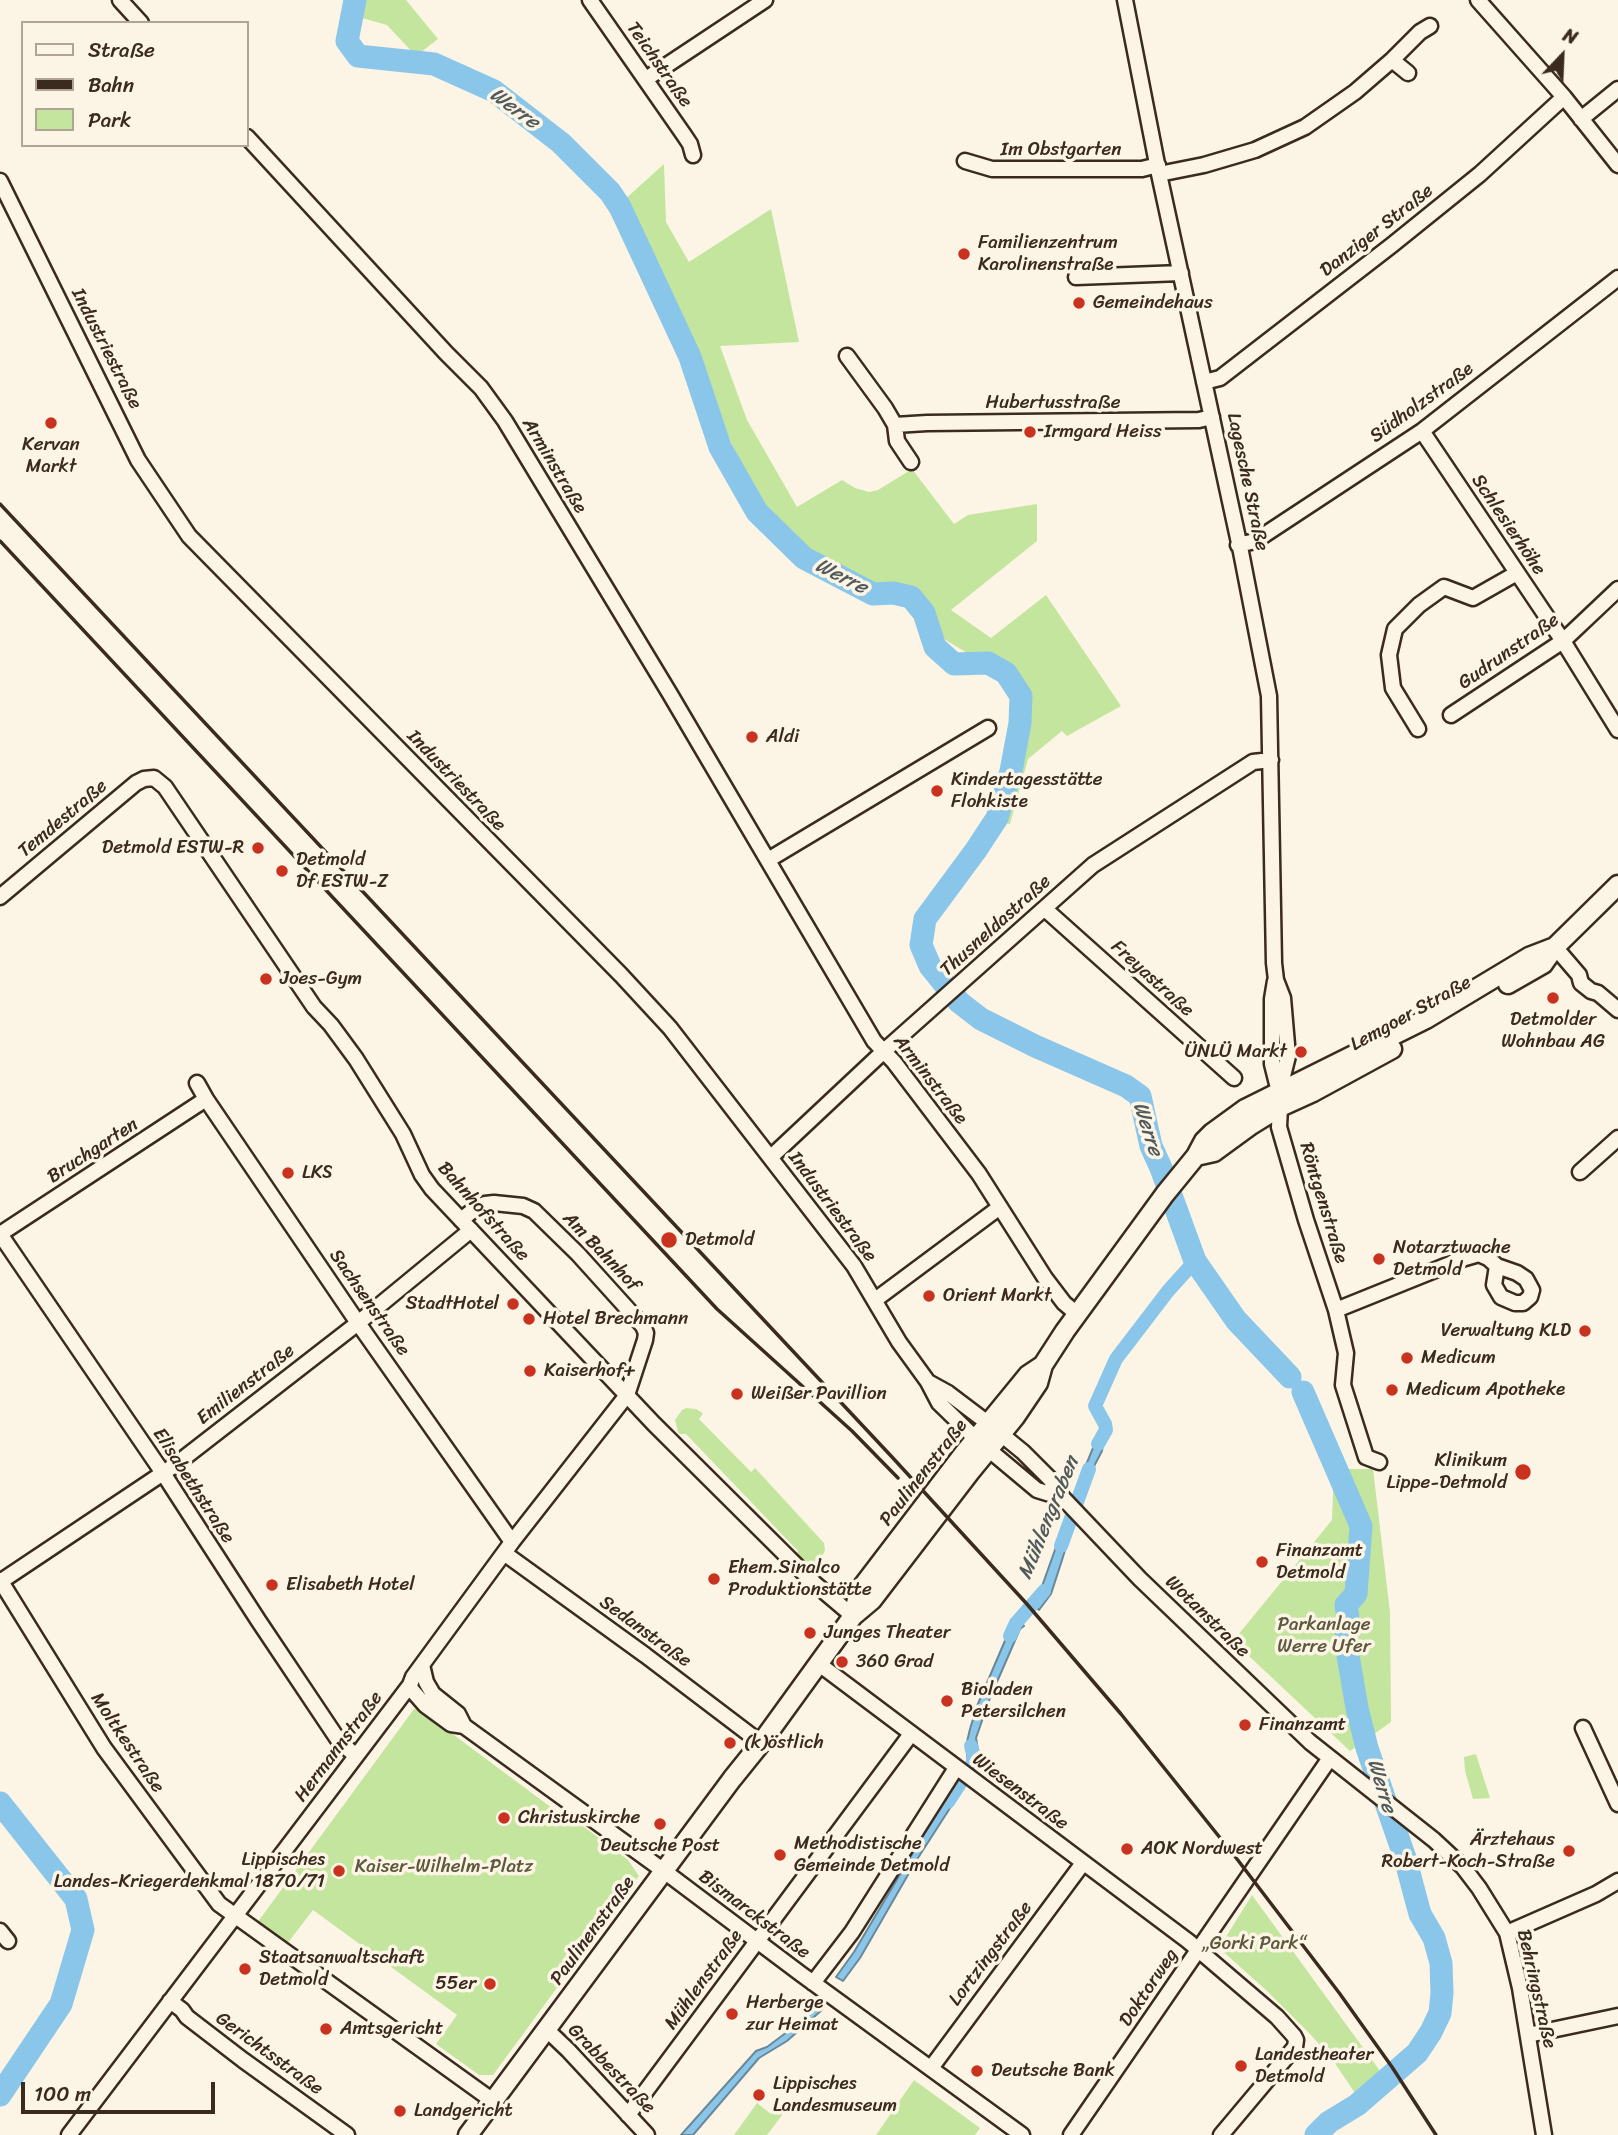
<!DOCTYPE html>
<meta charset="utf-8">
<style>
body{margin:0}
#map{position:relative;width:1618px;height:2135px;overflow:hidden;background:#fcf5e5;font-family:Sriracha,sans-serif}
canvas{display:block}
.legend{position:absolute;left:21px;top:21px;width:228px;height:126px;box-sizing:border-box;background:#fcf5e5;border:2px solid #afa495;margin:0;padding:9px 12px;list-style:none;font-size:21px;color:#3b2a1e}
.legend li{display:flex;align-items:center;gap:14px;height:35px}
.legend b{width:35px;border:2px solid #afa495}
.north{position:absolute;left:1527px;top:21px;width:70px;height:70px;-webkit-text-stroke:5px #fcf5e5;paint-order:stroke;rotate:23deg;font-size:19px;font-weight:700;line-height:28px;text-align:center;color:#3b2a1e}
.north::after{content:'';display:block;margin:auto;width:24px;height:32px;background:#3b2a1e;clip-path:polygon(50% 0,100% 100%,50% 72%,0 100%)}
.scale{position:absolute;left:21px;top:2082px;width:194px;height:32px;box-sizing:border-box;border:4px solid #3b2a1e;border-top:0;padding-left:9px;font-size:21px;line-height:24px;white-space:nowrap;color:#3b2a1e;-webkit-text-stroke:5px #fcf5e5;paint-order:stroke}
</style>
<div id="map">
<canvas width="1618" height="2135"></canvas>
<ul class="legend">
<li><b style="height:9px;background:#fcf5e5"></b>Straße</li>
<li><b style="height:9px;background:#3b2a1e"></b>Bahn</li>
<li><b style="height:19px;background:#c4e59e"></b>Park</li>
</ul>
<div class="north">N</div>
<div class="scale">100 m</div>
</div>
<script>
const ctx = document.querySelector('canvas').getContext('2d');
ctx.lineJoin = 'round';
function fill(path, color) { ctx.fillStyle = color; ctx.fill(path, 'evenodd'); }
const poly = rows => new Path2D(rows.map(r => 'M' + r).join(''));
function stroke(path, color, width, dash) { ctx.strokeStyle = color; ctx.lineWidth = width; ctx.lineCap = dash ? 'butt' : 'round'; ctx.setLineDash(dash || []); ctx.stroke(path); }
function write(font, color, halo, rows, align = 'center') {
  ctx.font = font + ' Sriracha,sans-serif'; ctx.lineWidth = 7; ctx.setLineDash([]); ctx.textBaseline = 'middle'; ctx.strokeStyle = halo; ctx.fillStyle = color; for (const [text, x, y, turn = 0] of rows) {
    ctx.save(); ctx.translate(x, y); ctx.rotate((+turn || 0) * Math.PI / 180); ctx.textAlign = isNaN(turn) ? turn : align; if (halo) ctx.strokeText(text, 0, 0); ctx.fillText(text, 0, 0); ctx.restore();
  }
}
fill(poly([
 [366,0,406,0,438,39,416,56,387,25,362,18],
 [664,164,666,222,689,262,771,209,799,342,720,346,747,420,797,507,842,480,855,488,869,492,878,490,912,469,954,524,968,515,1037,504,1037,541,951,610,991,638,1046,595,1121,706,1067,736,1062,731,1028,759,1010,824,1004,823,1027,723,1027,696,1016,672,1008,663,969,654,939,636,926,608,909,591,894,588,874,590,805,551,765,508,728,437,700,353,623,201],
 [686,1408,696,1409,701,1412,703,1414,699,1419,751,1472,755,1468,824,1543,825,1550,820,1561,812,1565,806,1564,797,1558,798,1551,686,1434,680,1434,678,1432,675,1420,682,1410],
 [1334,1469,1373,1469,1390,1612,1391,1722,1350,1751,1233,1641,1332,1520],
 [414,1709,419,1709,556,1811,567,1814,628,1860,639,1876,493,2075,479,2075,436,2044,457,2015,313,1910,287,1944,257,1923],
 [1476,1754,1490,1798,1473,1799,1465,1771,1464,1757],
 [1252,1895,1380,2071,1355,2093,1332,2059,1311,2035,1266,1990,1219,1948],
 [914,2080,980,2128,975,2135,876,2135],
 [757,2103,771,2114,775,2109,783,2114,767,2135,734,2135]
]), '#c4e59e');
const water = poly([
 [1103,1429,1110,1431,1103,1443,1102,1451,1090,1474,1086,1490,1079,1482,1093,1448,1103,1429],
 [1067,1527,1071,1531,1062,1560,1051,1594,1039,1610,1032,1602,1041,1589,1056,1547,1067,1527],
 [1017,1618,1024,1626,1020,1629,990,1698,976,1738,979,1756,976,1767,968,1762,966,1746,970,1729,977,1706,1013,1622,1017,1618],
 [953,1785,961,1791,916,1861,860,1958,843,1981,836,1977,854,1952,953,1785],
 [816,2004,823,2009,787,2041,759,2058,693,2135,681,2135,756,2051,767,2047,787,2032,816,2004]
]);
fill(water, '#89c6e9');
stroke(water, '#6a8898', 2);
stroke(poly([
 [1098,1444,1106,1430,1105,1424,1095,1406,1116,1359,1168,1291,1195,1261],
 [1061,1546,1089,1469],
 [1010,1636,1016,1623,1044,1591],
 [948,1802,972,1765,974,1756,971,1746]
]), '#89c6e9', 14);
stroke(poly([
 [355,0,347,41,358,56,434,64,494,91,561,143,610,192,620,207,690,357,720,447,757,512,804,558,873,594,893,593,911,597,924,613,935,647,954,664,988,663,1006,673,1021,696,1020,723,1011,771,997,818,976,850,925,919,921,945,930,966,959,1002,981,1019,1035,1046,1126,1086,1140,1096,1151,1146,1161,1168,1195,1261,1236,1320,1290,1377],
 [1303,1392,1361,1526,1356,1594,1346,1605,1348,1619,1346,1635,1347,1650,1357,1708,1367,1748,1405,1858,1420,1914,1434,1938,1441,1963,1442,1993,1440,2013,1431,2032,1417,2053,1357,2105,1329,2122,1316,2135],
 [0,1803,76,1899,83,1930,61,2004,0,2095]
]), '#89c6e9', 23);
const minor = poly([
 [120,0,141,23],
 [590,0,684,135,690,144,693,155],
 [1125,0,1159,174,1241,552,1269,696,1274,963,1276,980,1283,998,1288,1056,1279,1092],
 [1478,0,1564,97,1618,165],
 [1392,60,1408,73],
 [646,79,765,0],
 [1581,119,1618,89],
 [247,137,446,353,481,388,505,421,670,694,874,1041,894,1062,979,1174,1045,1278,1064,1303,1077,1314],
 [965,161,992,169,1142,169,1158,165],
 [1159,174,1204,165,1255,150,1305,127,1355,92,1392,60,1420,32,1430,26],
 [0,181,138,460,189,536,621,975,670,1028,854,1266,899,1342,928,1382,939,1403,976,1439],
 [1076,277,1181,273],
 [847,356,885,408,895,425,897,441,911,462],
 [1204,382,1220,378,1392,245,1480,174,1564,97],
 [895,425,927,423,1199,420,1212,417],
 [1422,431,1563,641,1618,730],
 [1238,545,1255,541,1422,431,1618,278],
 [1451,715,1563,641,1618,589],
 [1418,729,1393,688,1389,655,1395,629,1419,605,1444,587,1473,598,1517,573],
 [768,860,988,728],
 [0,897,136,783,144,779,154,778,165,787,314,1007,331,1025,356,1059,403,1134,422,1175,432,1189,654,1424,814,1583,853,1616],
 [1045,909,1234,1078],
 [1555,947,1579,975,1581,983,1591,991,1598,993,1618,1010],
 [1275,981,1272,999,1272,1064,1279,1092],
 [197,1083,206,1099,358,1323,512,1542],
 [1280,1107,1279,1127,1306,1220,1336,1310,1346,1353,1343,1385,1366,1457,1379,1462],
 [771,1157,884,1051,1093,865,1253,762,1271,760],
 [1580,1172,1618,1138],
 [0,1234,163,1473,258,1620,339,1741,356,1756],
 [0,1234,206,1099],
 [875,1300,1000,1207],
 [1336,1310,1465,1258,1479,1254,1488,1258,1497,1266,1517,1273,1526,1279,1532,1290,1530,1297,1523,1303,1515,1303,1501,1297,1494,1285,1497,1266],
 [928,1382,948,1393,989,1424],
 [1001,1434,1023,1452,1050,1479,1063,1498,1140,1579,1310,1742,1434,1840,1463,1867,1479,1888,1507,1933,1520,1988,1544,2135],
 [988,1449,1037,1490,1063,1498],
 [504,1553,645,1655,761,1743],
 [0,1580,104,1748,219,1904,493,2101],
 [0,1582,175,1465,358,1323,471,1230],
 [819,1664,1188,1941,1277,2017,1294,2036,1296,2040,1295,2047,1221,2135],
 [422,1665,426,1682,433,1694,458,1714,464,1726],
 [410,1685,411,1689,425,1705,451,1724,464,1726,664,1871,801,1974,1022,2135],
 [1583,1728,1618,1804],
 [0,1931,8,1941],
 [1507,1933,1596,1894,1618,1881],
 [813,1983,852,1932,956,1768],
 [170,2001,182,2010,187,2017,243,2060,347,2135],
 [547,2030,568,2050,647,2135],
 [1528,2035,1618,2016],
 [931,2068,1083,1863],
 [628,2115,911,1734],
 [69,2135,410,1685,413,1677,512,1542,627,1395,645,1340,646,1333,643,1326,578,1254,534,1211,523,1206,494,1203,485,1204,476,1208,461,1220],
 [1071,2135,1330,1758]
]);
const major = poly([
 [1508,984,1543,964,1555,947,1618,885],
 [1196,1156,1214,1152,1251,1125,1280,1107,1313,1092,1392,1049],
 [853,1616,859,1591,965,1452,1028,1375,1043,1365],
 [468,2135,732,1779,761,1743,853,1616,872,1600,970,1472,1015,1417,1038,1383,1043,1365,1065,1331,1165,1194,1196,1156,1204,1141,1212,1133,1245,1109,1426,1019,1529,957,1555,947]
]);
stroke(minor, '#3b2a1e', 19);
stroke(major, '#3b2a1e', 23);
stroke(minor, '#fcf5e5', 14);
stroke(major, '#fcf5e5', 18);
stroke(poly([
 [0,504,892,1457,1026,1603,1121,1714,1237,1859,1340,1994,1392,2067,1436,2135],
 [0,541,717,1309,852,1431,898,1478]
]), '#3b2a1e', 3.5);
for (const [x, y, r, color] of [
 [964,254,7,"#c8321e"],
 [1079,303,7,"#c8321e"],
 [51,423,7,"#c8321e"],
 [1030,432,7,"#c8321e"],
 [752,737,7,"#c8321e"],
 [937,791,7,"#c8321e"],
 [258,848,7,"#c8321e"],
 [282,871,7,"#c8321e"],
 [266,979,7,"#c8321e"],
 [1553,998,7,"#c8321e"],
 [1301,1052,7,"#c8321e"],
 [288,1173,7,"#c8321e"],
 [669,1240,9,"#c8321e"],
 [1379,1259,7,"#c8321e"],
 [929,1296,7,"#c8321e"],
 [513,1304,7,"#c8321e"],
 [529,1319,7,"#c8321e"],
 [1585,1331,7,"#c8321e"],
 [1407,1358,7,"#c8321e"],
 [530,1371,7,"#c8321e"],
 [1392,1390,7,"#c8321e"],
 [737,1394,7,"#c8321e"],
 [1523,1472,9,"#c8321e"],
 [1262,1562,7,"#c8321e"],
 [714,1579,7,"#c8321e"],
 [272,1585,7,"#c8321e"],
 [810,1633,7,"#c8321e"],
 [842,1662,7,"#c8321e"],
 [947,1701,7,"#c8321e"],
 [1245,1725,7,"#c8321e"],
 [730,1743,7,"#c8321e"],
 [504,1818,7,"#c8321e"],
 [660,1824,7,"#c8321e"],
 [1127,1849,7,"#c8321e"],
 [1569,1851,7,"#c8321e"],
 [780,1855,7,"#c8321e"],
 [339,1871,7,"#c8321e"],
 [245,1969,7,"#c8321e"],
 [490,1984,7,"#c8321e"],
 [732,2014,7,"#c8321e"],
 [326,2029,7,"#c8321e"],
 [1241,2066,7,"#c8321e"],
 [977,2071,7,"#c8321e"],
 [759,2095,7,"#c8321e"],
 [400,2111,7,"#c8321e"]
]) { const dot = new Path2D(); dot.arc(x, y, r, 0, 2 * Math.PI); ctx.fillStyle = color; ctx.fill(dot); stroke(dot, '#fcf5e5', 2.5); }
write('19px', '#3b2a1e', '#fcf5e5', [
 ["Teichstraße",659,65,55],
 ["Im Obstgarten",1061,150],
 ["Danziger Straße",1377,231,-38],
 ["Industriestraße",106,349,63],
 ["Hubertusstraße",1053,403],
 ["Südholzstraße",1422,403,-36],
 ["Arminstraße",554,466,59],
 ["Lagesche Straße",1247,482,78],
 ["Schlesierhöhe",1508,525,56],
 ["Gudrunstraße",1509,652,-35],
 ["Industriestraße",456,781,46],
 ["Temdestraße",63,819,-40],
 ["Thusneldastraße",996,926,-42],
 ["Freyastraße",1152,979,42],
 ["Lemgoer Straße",1411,1014,-29],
 ["Arminstraße",930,1080,52],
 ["Bruchgarten",93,1151,-33],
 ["Röntgenstraße",1323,1203,73],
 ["Industriestraße",832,1207,53],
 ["Bahnhofstraße",483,1212,48],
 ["Am Bahnhof",601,1252,46],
 ["Sachsenstraße",369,1303,55],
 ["Emilienstraße",246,1385,-38],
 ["Paulinenstraße",924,1473,-52],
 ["Elisabethstraße",193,1486,57],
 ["Wotanstraße",1207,1617,44],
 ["Sedanstraße",645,1632,36],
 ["Moltkestraße",127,1743,56],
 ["Hermannstraße",339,1747,-53],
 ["Wiesenstraße",1020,1792,37],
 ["Bismarckstraße",754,1915,37],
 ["Paulinenstraße",593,1931,-54],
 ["Lortzingstraße",991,1954,-53],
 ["Mühlenstraße",704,1980,-54],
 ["Doktorweg",1149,1988,-56],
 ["Behringstraße",1536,1989,77],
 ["Gerichtsstraße",269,2054,36],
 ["Grabbestraße",611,2069,46]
]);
write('19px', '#3b2a1e', '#fcf5e5', [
 ["Familienzentrum",978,243],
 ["Karolinenstraße",978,265],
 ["Gemeindehaus",1093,303],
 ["Irmgard Heiss",1044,432],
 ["Kervan",51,445,"center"],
 ["Markt",51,467,"center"],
 ["Aldi",766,737],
 ["Kindertagesstätte",951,780],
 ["Flohkiste",951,802],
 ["Detmold ESTW-R",244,848,"right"],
 ["Detmold",296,860],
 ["Df ESTW-Z",296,882],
 ["Joes-Gym",280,979],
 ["Detmolder",1553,1020,"center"],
 ["Wohnbau AG",1553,1042,"center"],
 ["ÜNLÜ Markt",1287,1052,"right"],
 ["LKS",302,1173],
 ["Detmold",685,1240],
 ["Notarztwache",1393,1248],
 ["Detmold",1393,1270],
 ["Orient Markt",943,1296],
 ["StadtHotel",499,1304,"right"],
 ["Hotel Brechmann",543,1319],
 ["Verwaltung KLD",1571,1331,"right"],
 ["Medicum",1421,1358],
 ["Kaiserhof+",544,1371],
 ["Medicum Apotheke",1406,1390],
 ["Weißer Pavillion",751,1394],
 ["Klinikum",1507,1461,"right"],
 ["Lippe-Detmold",1507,1483,"right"],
 ["Finanzamt",1276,1551],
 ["Detmold",1276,1573],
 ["Ehem.Sinalco",728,1568],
 ["Produktionstätte",728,1590],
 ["Elisabeth Hotel",286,1585],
 ["Junges Theater",824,1633],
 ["360 Grad",856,1662],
 ["Bioladen",961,1690],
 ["Petersilchen",961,1712],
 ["Finanzamt",1259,1725],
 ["(k)östlich",744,1743],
 ["Christuskirche",518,1818],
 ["Ärztehaus",1555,1840,"right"],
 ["Robert-Koch-Straße",1555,1862,"right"],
 ["Methodistische",794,1844],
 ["Gemeinde Detmold",794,1866],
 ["Deutsche Post",660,1846,"center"],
 ["AOK Nordwest",1141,1849],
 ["Lippisches",325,1860,"right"],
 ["Landes-Kriegerdenkmal 1870/71",325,1882,"right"],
 ["Staatsanwaltschaft",259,1958],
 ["Detmold",259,1980],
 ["55er",476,1984,"right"],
 ["Herberge",746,2003],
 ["zur Heimat",746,2025],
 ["Amtsgericht",340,2029],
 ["Landestheater",1255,2055],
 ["Detmold",1255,2077],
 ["Deutsche Bank",991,2071],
 ["Lippisches",773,2084],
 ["Landesmuseum",773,2106],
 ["Landgericht",414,2111]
], 'left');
write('19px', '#5d593e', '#fcf5e5', [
 ["Parkanlage",1324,1625],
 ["Werre Ufer",1324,1647],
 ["Kaiser-Wilhelm-Platz",444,1867],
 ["„Gorki Park“",1254,1944]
]);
write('italic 21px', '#52595b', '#fcf5e5', [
 ["Werre",514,109,36],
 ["Werre",841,577,27],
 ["Werre",1147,1129,72],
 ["Mühlengraben",1049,1518,-68],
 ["Werre",1381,1786,73]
]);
</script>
